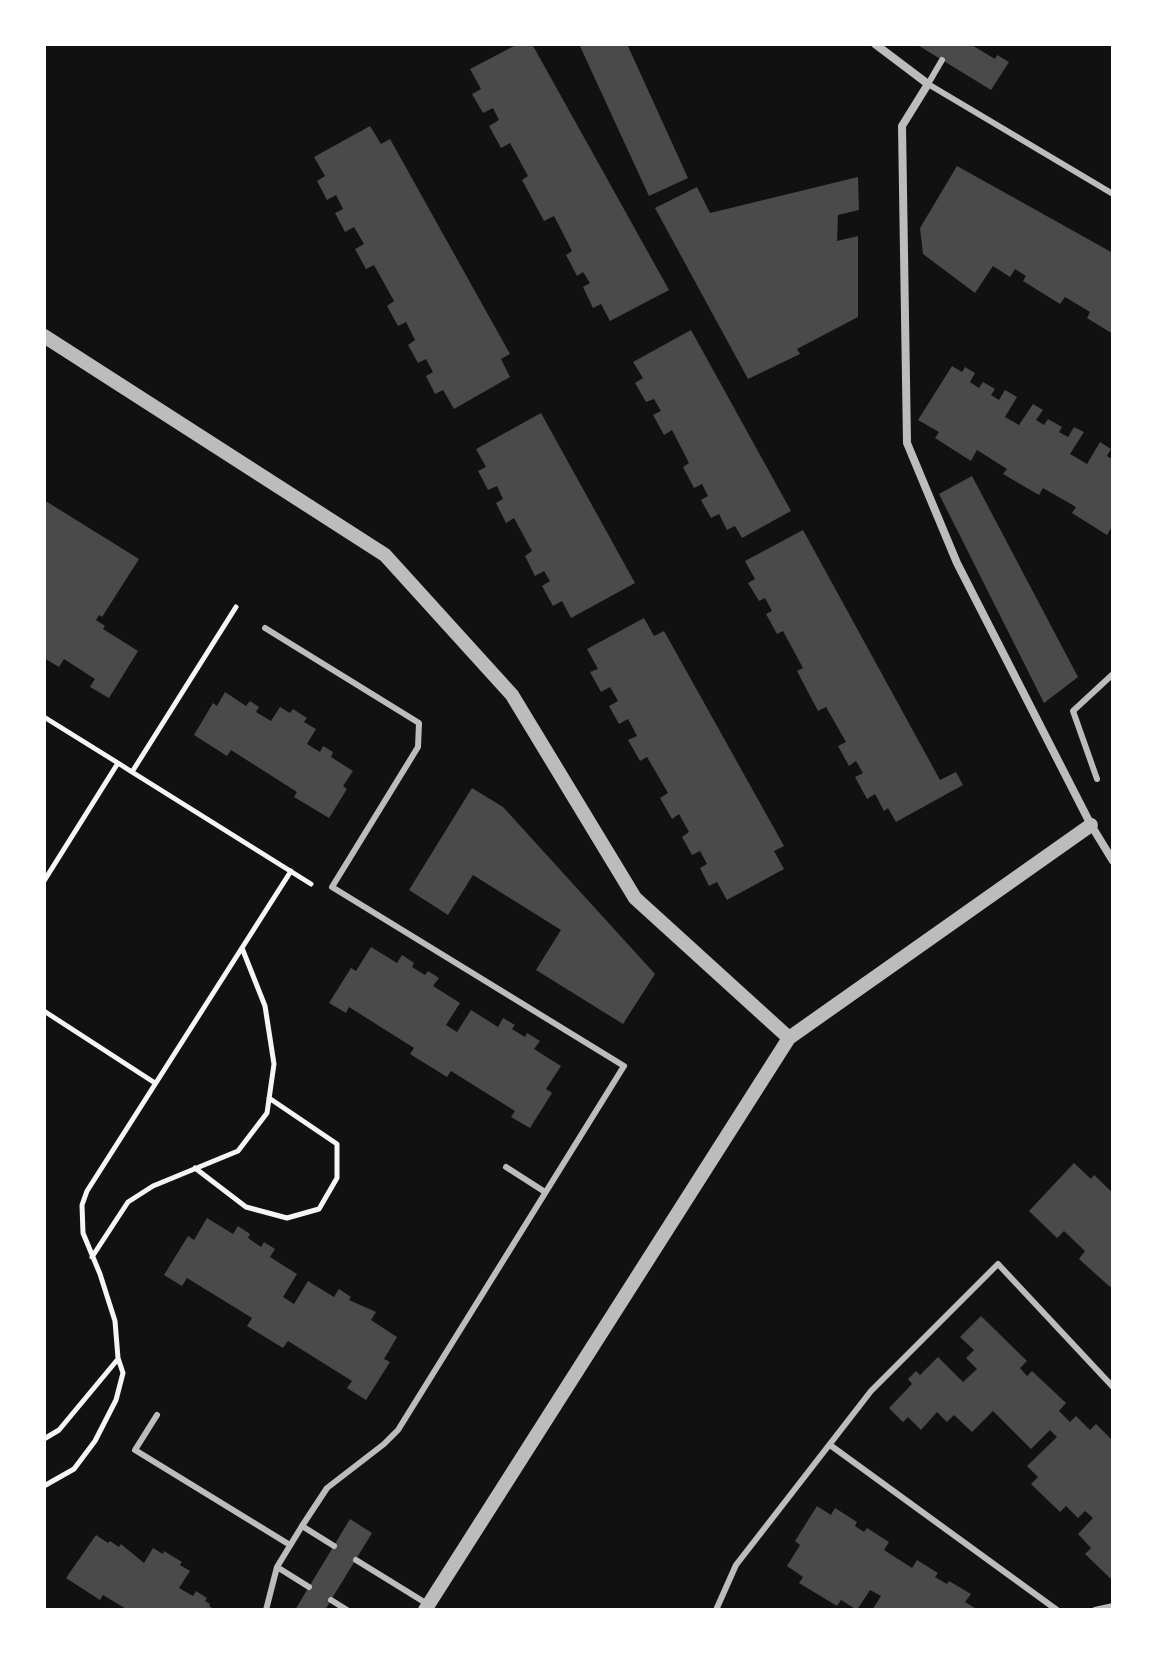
<!DOCTYPE html>
<style>
body{margin:0}
#map{position:relative;width:1157px;height:1654px;overflow:hidden;background:#111;font-family:Literata,serif}
canvas{display:block}
.frame{position:absolute;inset:0;border:46px solid #fff;pointer-events:none}
</style>
<div id="map">
<canvas width="1157" height="1654"></canvas>
<div class="frame"></div>
</div>
<script>
const ctx = document.querySelector('canvas').getContext('2d');
ctx.lineJoin = 'round';
function fill(path, color) { ctx.fillStyle = color; ctx.fill(path, 'evenodd'); }
const poly = rows => new Path2D(rows.map(r => 'M' + r).join(''));
function stroke(path, color, width, dash) { ctx.strokeStyle = color; ctx.lineWidth = width; ctx.lineCap = dash ? 'butt' : 'round'; ctx.setLineDash(dash || []); ctx.stroke(path); }
fill(poly([
 [518,44,532,44,669,290,610,321,601,304,593,308,583,287,590,283,583,272,577,276,566,255,572,251,554,216,544,221,522,180,528,176,510,143,501,148,489,126,499,120,493,108,483,113,472,94,481,89,470,69],
 [579,44,627,44,688,178,649,196],
 [916,44,970,44,995,59,997,55,1009,62,991,90],
 [370,126,381,144,390,139,510,354,501,359,510,377,454,409,443,390,435,394,426,376,433,372,426,359,418,363,408,345,415,340,406,322,398,326,387,306,394,301,374,265,366,269,355,249,364,244,354,227,345,232,335,213,343,209,336,195,327,200,317,181,325,176,314,157],
 [957,166,1113,253,1113,334,1087,318,1090,312,1065,297,1060,304,1023,281,1026,276,1015,269,1010,277,993,266,975,293,923,254,920,228],
 [858,177,859,210,838,215,837,241,858,236,858,317,797,349,800,354,748,379,655,208,697,187,710,213],
 [691,330,791,511,742,538,735,526,727,530,719,514,711,518,701,500,708,496,702,484,694,488,683,467,689,463,672,430,664,435,653,415,661,411,654,399,646,402,635,383,643,378,633,362],
 [952,366,962,372,965,367,975,373,970,382,979,388,983,382,995,389,991,395,999,400,1005,390,1017,397,1005,417,1019,425,1033,404,1043,410,1036,420,1044,425,1048,419,1062,427,1059,432,1068,437,1074,427,1084,432,1070,454,1087,464,1100,442,1111,449,1107,456,1113,460,1113,525,1107,535,1072,513,1076,507,1043,488,1039,495,1003,474,1007,469,977,450,971,461,935,438,939,432,918,420],
 [541,413,635,583,571,618,562,601,553,606,542,586,550,581,544,571,535,576,525,556,532,551,514,518,506,523,496,503,503,499,497,486,488,490,478,471,486,467,476,449],
 [972,476,1078,677,1044,703,939,494],
 [44,500,139,559,102,617,99,615,96,620,105,626,103,629,138,651,109,698,90,687,95,679,64,659,59,667,44,658],
 [803,530,940,780,956,772,963,785,896,822,888,808,884,811,875,794,867,799,855,777,863,773,856,761,849,766,838,746,846,742,826,707,818,711,797,671,803,668,783,631,777,634,766,614,772,611,765,598,759,601,748,583,755,579,745,561],
 [644,618,654,636,664,631,784,846,774,851,784,869,727,900,717,882,709,886,700,868,707,864,700,851,692,855,682,837,689,832,679,814,672,819,660,798,668,793,647,757,640,761,628,740,637,736,628,719,619,724,609,706,618,701,610,687,601,692,590,672,598,669,587,649],
 [225,692,246,706,250,701,259,707,256,712,271,721,280,707,290,713,293,709,307,718,304,722,316,729,307,744,320,752,323,746,333,752,331,757,353,771,343,786,347,789,329,818,294,797,297,792,231,750,227,756,194,735,213,703,217,706],
 [472,788,503,807,655,974,623,1024,536,970,561,930,473,875,448,915,409,890],
 [371,947,397,963,402,955,414,963,412,967,425,975,428,971,439,978,433,986,460,1003,446,1025,457,1032,471,1010,498,1027,503,1018,515,1025,512,1029,525,1037,527,1033,540,1041,534,1049,561,1066,546,1089,552,1093,530,1128,511,1117,515,1111,451,1071,447,1077,410,1054,414,1048,349,1007,346,1013,329,1003,351,968,356,971],
 [1074,1163,1091,1179,1094,1175,1113,1193,1113,1284,1110,1287,1079,1259,1085,1251,1064,1231,1057,1238,1029,1211],
 [207,1218,233,1234,238,1226,250,1234,248,1238,261,1247,264,1242,275,1249,270,1257,297,1274,283,1297,294,1304,308,1281,334,1297,339,1289,351,1297,349,1300,376,1312,371,1320,397,1337,384,1359,390,1362,366,1400,347,1388,352,1381,288,1341,283,1348,247,1326,252,1318,187,1278,182,1286,164,1275,188,1236,194,1240],
 [981,1316,1027,1361,1020,1368,1027,1376,1032,1371,1066,1403,1059,1411,1070,1422,1076,1416,1090,1430,1096,1424,1113,1441,1113,1581,1085,1554,1091,1548,1078,1534,1093,1518,1085,1511,1078,1518,1066,1506,1060,1512,1031,1484,1038,1477,1027,1466,1057,1437,1050,1430,1031,1449,993,1411,972,1432,954,1415,947,1422,937,1412,921,1430,908,1417,903,1422,889,1408,912,1384,908,1379,916,1371,920,1375,938,1357,963,1382,977,1369,966,1358,974,1350,960,1337],
 [817,1506,831,1515,835,1508,857,1522,855,1526,864,1532,867,1528,889,1542,884,1550,912,1568,917,1560,938,1573,935,1577,947,1584,949,1581,971,1594,965,1602,978,1610,872,1610,881,1596,870,1590,857,1610,841,1600,837,1606,799,1583,803,1577,787,1566,800,1545,795,1541],
 [350,1519,372,1533,331,1600,325,1610,295,1610],
 [96,1535,108,1543,110,1541,119,1547,121,1544,144,1563,153,1548,163,1554,164,1551,182,1562,180,1565,190,1571,179,1588,193,1596,196,1591,207,1598,205,1601,210,1604,209,1606,215,1610,128,1610,103,1595,100,1600,66,1578]
]), '#4a4a4a');
stroke(poly([
 [44,717,118,763],
 [132,772,311,884],
 [44,881,118,763,132,772,236,607],
 [44,1011,155,1083],
 [195,1168,246,1207,287,1218,319,1209,337,1178,337,1144,269,1098],
 [92,1257,128,1202,153,1186,238,1151,267,1113,274,1064,265,1006,242,948],
 [44,1439,59,1430,118,1359],
 [44,1486,74,1469,95,1441,116,1400,123,1373,118,1358,115,1321,100,1274,83,1233,82,1205,87,1191,291,871]
]), '#f5f5f5', 5);
stroke(poly([
 [942,60,928,84,1113,194],
 [265,628,419,723,418,747,332,887,624,1066,398,1430,384,1444,327,1488,302,1526],
 [1097,779,1073,711,1113,674],
 [506,1167,545,1192],
 [157,1415,135,1450,290,1545],
 [830,1445,1057,1610],
 [356,1560,429,1605],
 [309,1587,277,1567,302,1526,334,1546],
 [331,1600,347,1610],
 [266,1610,277,1567],
 [716,1610,736,1565,871,1391,998,1264,1113,1387],
 [1095,1610,1113,1606]
]), '#bcbcbc', 6);
stroke(poly([
 [875,44,928,84,902,126,907,443,957,563,1091,825,1113,861]
]), '#bcbcbc', 8);
stroke(poly([
 [44,336,385,555,512,695,635,898,789,1038],
 [425,1610,789,1038,1091,825]
]), '#bcbcbc', 14);
</script>
